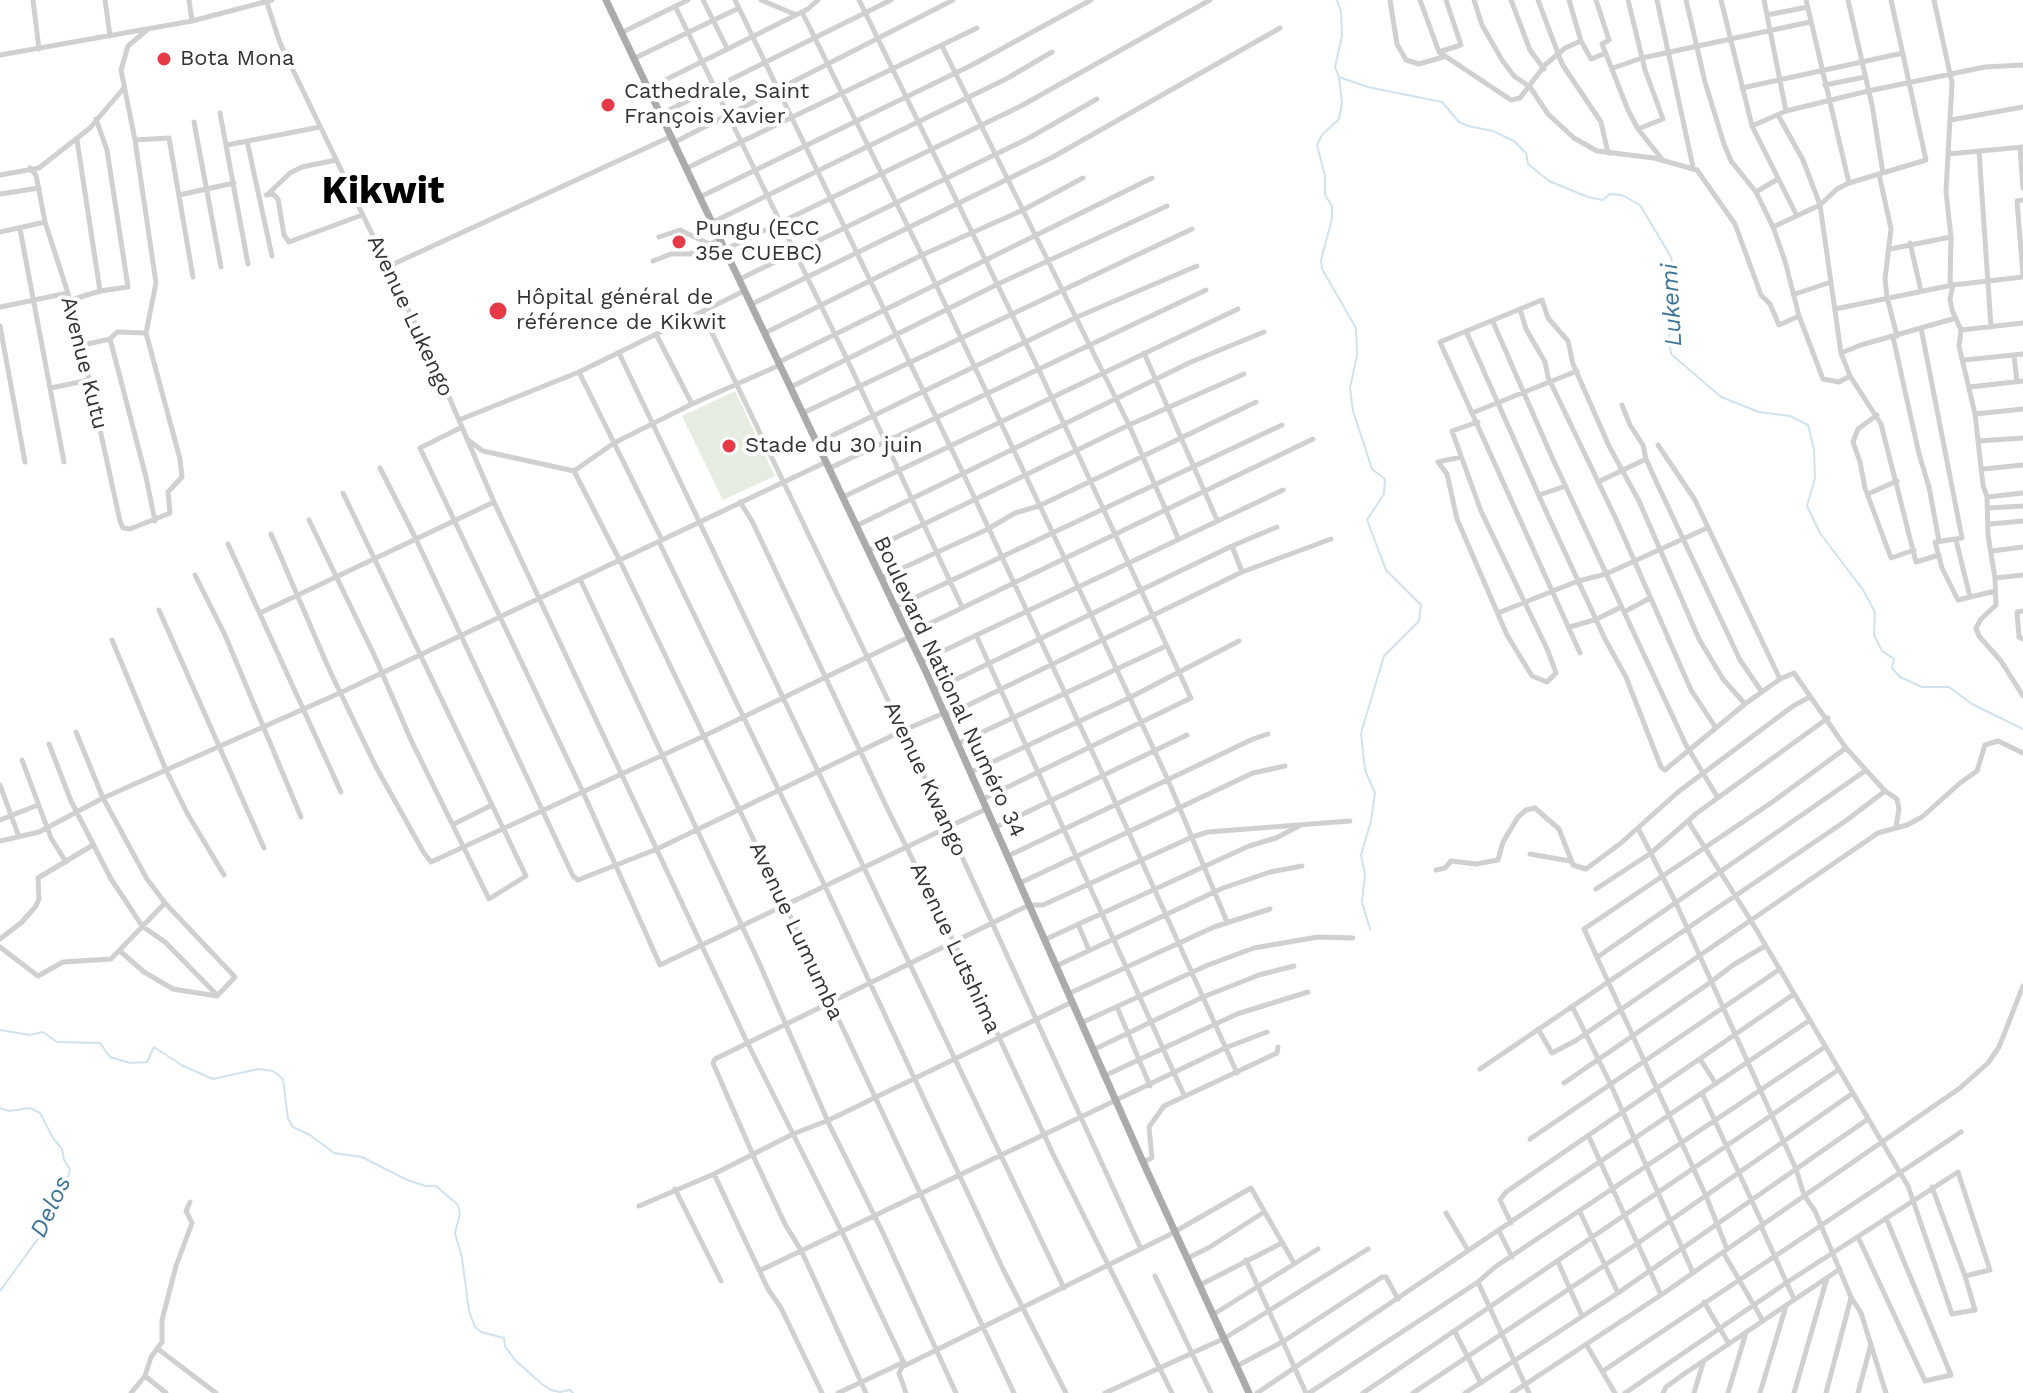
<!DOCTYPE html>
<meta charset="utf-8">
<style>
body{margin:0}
canvas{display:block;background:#fff}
</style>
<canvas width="2023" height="1393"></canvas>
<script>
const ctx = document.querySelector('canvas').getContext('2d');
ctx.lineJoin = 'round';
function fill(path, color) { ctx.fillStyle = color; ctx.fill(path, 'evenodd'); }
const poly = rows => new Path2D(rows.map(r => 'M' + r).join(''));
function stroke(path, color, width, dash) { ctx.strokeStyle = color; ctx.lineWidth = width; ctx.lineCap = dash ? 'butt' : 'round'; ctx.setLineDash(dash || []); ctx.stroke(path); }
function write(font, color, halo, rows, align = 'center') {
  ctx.font = font + ' "Work Sans",sans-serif'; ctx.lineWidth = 8; ctx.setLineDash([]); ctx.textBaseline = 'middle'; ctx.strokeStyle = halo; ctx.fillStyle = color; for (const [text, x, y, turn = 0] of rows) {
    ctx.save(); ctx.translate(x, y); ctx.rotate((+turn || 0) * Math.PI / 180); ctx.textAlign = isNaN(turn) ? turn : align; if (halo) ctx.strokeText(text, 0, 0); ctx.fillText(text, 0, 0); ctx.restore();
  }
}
fill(poly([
 [735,391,775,476,723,500,682,416]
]), '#e6ecdf');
stroke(poly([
 [1337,0,1341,12,1342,36,1335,67,1339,77,1342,103,1339,119,1322,135,1317,145,1325,176,1325,195,1332,206,1332,219,1321,260,1322,269,1356,328,1357,355,1350,388,1353,411,1372,469,1385,479,1384,494,1367,520,1386,570,1421,605,1419,621,1384,656,1361,733,1365,770,1375,793,1371,821,1361,855,1365,874,1362,902,1370,929],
 [1339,77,1368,87,1442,102,1459,122,1468,126,1493,131,1514,141,1526,153,1528,164,1549,181,1588,197,1603,200,1610,194,1622,195,1640,205,1671,257,1674,273,1668,292,1668,306,1672,316,1669,338,1671,354,1721,397,1759,412,1790,416,1808,425,1814,450,1815,478,1807,506,1820,533,1863,590,1875,612,1874,635,1882,651,1894,659,1892,668,1900,677,1922,687,1949,687,1972,704,2023,729],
 [0,1030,30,1035,43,1032,57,1042,100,1043,110,1057,130,1063,147,1062,154,1047,183,1066,213,1079,258,1069,273,1071,283,1079,288,1119,293,1127,310,1135,334,1153,362,1157,407,1180,426,1186,436,1186,458,1205,460,1214,455,1233,462,1258,469,1311,475,1327,481,1332,504,1338,505,1346,515,1360,543,1385,551,1390,560,1392,570,1390,573,1393],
 [0,1108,9,1111,30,1108,40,1113,53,1138,62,1149,64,1160,70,1169,64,1194,48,1225,0,1291]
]), '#cfe2ee', 2);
stroke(poly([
 [33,0,39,49],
 [105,0,110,36],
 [189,0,192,21],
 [266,0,280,43,438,371,494,502,747,1042,842,1232,905,1365],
 [703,0,727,48],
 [735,0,963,473,1103,775,1237,1073],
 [761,0,794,14],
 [859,0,1038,368,1191,698,983,799],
 [1390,0,1397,44,1406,60,1419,64,1443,57],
 [1420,0,1439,52,1511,100,1520,98,1545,65,1565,48,1581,41],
 [1474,0,1482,25,1502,60,1514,76,1530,87,1548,114,1574,138,1597,151,1654,158,1697,170,1735,224,1761,295,1770,304,1779,325,1799,316],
 [1511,0,1530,50,1544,69],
 [1538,0,1562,64,1601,122,1608,153],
 [1569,0,1581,41,1591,59,1606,53],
 [1596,0,1609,40,1602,44,1628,110,1638,129,1661,158],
 [1628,0,1645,70,1663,119,1638,129],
 [1657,0,1693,167],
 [1686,0,1705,82,1724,144,1731,161,1756,192,1773,227,1785,261,1799,316,1823,379,1839,382,1850,376],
 [1721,0,1752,126,1797,216],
 [1764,0,1786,111],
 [1806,0,1849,183],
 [1848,0,1872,105,1883,173],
 [1934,0,1952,83,1946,192,1951,237,1950,282,1953,285,1950,299,1952,310,1961,330,1959,346,1975,414,1983,485,1987,497,1988,535,1995,578,1996,605,1981,619,1976,628,1979,636,2001,661,2023,696],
 [675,6,847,359,962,607],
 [802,12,922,255,1103,640,1168,780,1227,922],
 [1767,15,1808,7],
 [623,32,688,0],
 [942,46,1129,425,1178,538],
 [1439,52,1461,45,1446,0],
 [0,55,192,21,272,0],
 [635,58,739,8],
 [1613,68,1642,58,1810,22],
 [1825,85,1865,77],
 [649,88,808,9,818,0],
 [1742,88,1903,53],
 [220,113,248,264],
 [661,114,891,0],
 [1778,115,1803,160,1820,205,1841,353,1850,376,1881,424,1916,562,1939,555],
 [1951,120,2023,107],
 [194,122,221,267],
 [1752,126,1786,111,1868,91,1985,67,2023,65],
 [77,140,100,291],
 [135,140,169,138,193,277],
 [247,141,272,256],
 [675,142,953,0],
 [227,145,320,127],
 [2020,147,2023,188],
 [1979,151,1991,327],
 [1948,154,2023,147],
 [30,168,36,175,45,222,75,315,120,521,123,528,130,529,170,513,168,492,182,477,180,459,146,333,156,283,135,140,121,70,128,46,148,29],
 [687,168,977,28],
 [1879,174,1891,229,1885,279,1887,297,1897,336],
 [0,175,39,168,90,128,123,89],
 [1756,192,1778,179],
 [0,194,39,188],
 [268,194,290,173,302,167,336,160],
 [179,195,234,183],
 [266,195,273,194,278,199,284,235,289,242,362,215],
 [700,197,972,65,1091,0],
 [2023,200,2017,201,2023,275],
 [713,222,1006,79,1052,52],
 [1773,227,1820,205,1837,189,1849,183,1926,160,1891,0],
 [20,229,64,462],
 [0,232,45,222],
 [659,237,680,230,709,244],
 [1910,243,1921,291],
 [726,249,1021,106,1210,0],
 [1890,249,1951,237],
 [653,261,671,254,690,254,720,239],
 [387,267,672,136],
 [740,279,1029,138,1097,99],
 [1795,294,1831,282],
 [71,300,100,291,128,287,107,150,96,119],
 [752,304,1053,157,1280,28],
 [0,307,68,293],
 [1520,309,1526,329,1545,362,1548,377,1616,519,1691,690,1716,728],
 [1835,309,1953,285,2023,277],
 [702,312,942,813,1141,1249],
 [1493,322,1551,455,1686,745,1718,798],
 [0,326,25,462],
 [1921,328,1962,538,1935,542,1942,568,1958,600,1995,591],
 [1961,330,2023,323],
 [1466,331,1544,507,1605,639,1626,677,1661,767,1665,770,1745,704,1780,679,1794,673,1846,748,1885,791,1897,799,1899,809,1896,827],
 [765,333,922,255,1023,210,1083,178],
 [656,334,692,404],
 [1893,337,1919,454,1929,487,1939,541],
 [110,339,146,477,155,521],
 [83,345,110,339,117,332,146,333],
 [619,353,1064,1288],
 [1144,353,1217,520],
 [1841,353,1861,345,1956,318],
 [2014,355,2017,382],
 [1964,360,2023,354],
 [779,362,1152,178],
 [579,372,662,540],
 [791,387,998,284,1167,206],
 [1970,387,2023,381],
 [51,388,89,380],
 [1622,405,1630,425,1643,445,1646,459,1655,479,1740,660,1762,692],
 [803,413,1192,229],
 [1472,413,1577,371],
 [1975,414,2023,409],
 [1877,415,1858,429,1853,442,1860,462,1865,488,1891,558,1914,550],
 [459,420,579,372,744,291],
 [462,427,420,448,583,792,660,965,986,809],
 [468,440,483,451,574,471],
 [1978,441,2023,438],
 [817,443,1077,317,1197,266],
 [1658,445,1695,500,1780,679],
 [1461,457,1438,462,1447,474,1457,519,1507,635,1532,676,1547,682,1556,673,1548,651,1481,511,1452,431,1478,422],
 [380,468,416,539,573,876,578,880,657,849,902,731,944,713,952,713,1242,572,1331,539],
 [830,468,1206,290],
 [1983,469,2023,465],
 [574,471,620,561,785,905,1014,1393],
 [574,471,614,443,692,404,780,365],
 [1598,482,1646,459],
 [1868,494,1897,481],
 [1539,495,1566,486],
 [843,497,1238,309],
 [1987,497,2023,493],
 [740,502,752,521,888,810,973,981,1053,1154,1172,1393],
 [1988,508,2023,506],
 [309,520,376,659,411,740,489,899,526,876,343,493],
 [1990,524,2023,521],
 [856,526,1191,362,1264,332],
 [271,534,329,669,376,767,424,853,431,862,704,736,909,637],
 [1956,540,1970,597],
 [659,542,825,886,1003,1269,1066,1393],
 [228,544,341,792],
 [1232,546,1242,572],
 [868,551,1129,425,1244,374],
 [1992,551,2023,547],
 [195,575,225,635,301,817],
 [881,578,988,529,1015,513,1039,506,1256,402],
 [1995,578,2023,575],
 [580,579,757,958,829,1124,884,1235,956,1393],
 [895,607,1282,425],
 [159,610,264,848],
 [2023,611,2017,612,2019,637,2023,639],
 [1624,612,1650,598],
 [260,613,494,502],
 [1498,613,1578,581,1606,574,1707,528],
 [1570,627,1597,619,1621,607],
 [908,634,1313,439],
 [976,635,1184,1095],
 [112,640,166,770,187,813,224,875],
 [1580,653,1440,342,1542,300,1548,318,1568,341,1573,364,1609,446,1639,501,1699,639,1723,679,1745,704],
 [920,662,1283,490],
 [934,690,1232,546,1277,527],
 [76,732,103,798,147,879,165,903,235,977,217,996,173,989,144,972,120,951],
 [49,744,71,801,111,879,131,909,142,926,165,942,217,995],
 [957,744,1166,646],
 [22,760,51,838,66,862],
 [971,772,1129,698,1239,641],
 [0,785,19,837],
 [0,820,38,805],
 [1688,821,1750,919,1908,1186,1952,1314,1975,1310,1965,1276,1932,1187],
 [454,824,492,805],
 [994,828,1187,735],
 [1638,828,1675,901,1796,1169,1804,1195,1815,1211,1851,1297,1861,1313,1886,1393],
 [0,841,39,832,103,798,342,692,826,462],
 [1530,854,1570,861],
 [1008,856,1253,739,1268,734],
 [1436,870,1445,868,1451,861,1476,864,1498,860,1503,842,1518,817,1526,810,1535,808,1559,829,1573,865,1586,869,1621,843,1678,792,1793,706,1810,697],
 [1020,883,1253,773,1285,766],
 [1596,889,1651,853,1697,813,1828,718],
 [1078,924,1089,950],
 [0,939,22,922,36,906,39,899,38,878,93,845],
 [1044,940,1249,846,1276,838,1299,826],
 [0,947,38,976,63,962,111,959,165,903],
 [1599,956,1865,771],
 [1056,966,1223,888,1270,872,1302,866],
 [1068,994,1214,927,1270,909],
 [1572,1006,1611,1085,1693,1273],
 [1117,1007,1150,1086],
 [1081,1023,1208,965,1254,948,1318,937,1353,938],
 [1538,1029,1552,1053,1575,1041,1878,833,1907,825,1922,817,1960,783,1977,771,1985,745,1998,741,2023,753],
 [1093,1050,1203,997,1259,975,1294,966],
 [1700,1059,1716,1084],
 [1480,1069,1847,820,1885,791],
 [1104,1076,1237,1014,1308,992],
 [1564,1083,1711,982,1733,965,1765,946],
 [1702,1093,1763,1225],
 [1589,1137,1661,1295],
 [1530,1139,1780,969],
 [1143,1162,1152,1158,1149,1127,1164,1106,1277,1053,1278,1047],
 [714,1174,768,1289,781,1308,822,1393],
 [675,1189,721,1281],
 [639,1206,714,1174,793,1134,829,1120,1072,1002],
 [1580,1212,1618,1293],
 [1446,1213,1468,1250],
 [1511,1223,1500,1200,1506,1192,1794,994],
 [1761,1226,1794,1299],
 [1499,1231,1512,1257],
 [1858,1237,1925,1381,1951,1375,1886,1218],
 [1727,1249,1706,1196,1584,929,1771,803,1846,748],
 [1723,1252,1763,1321],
 [1188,1258,1210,1247,1264,1212],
 [1246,1260,1306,1393],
 [1558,1262,1582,1316],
 [761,1270,1225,1048,1267,1032],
 [1155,1276,1211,1393],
 [1478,1282,1529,1393],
 [1200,1285,1282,1243],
 [1704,1302,1729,1344],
 [1214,1314,1318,1249],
 [1455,1332,1481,1383],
 [1586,1344,1615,1393],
 [158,1349,216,1393],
 [1237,1366,1284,1341,1382,1277,1386,1277,1398,1299],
 [1603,1371,1961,1132],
 [145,1376,166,1393],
 [131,1393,145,1376,151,1357,162,1342,162,1320,176,1266,192,1223,186,1211,190,1202],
 [838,1393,904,1362],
 [866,1393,802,1252,785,1224,756,1162,713,1063,715,1059,1029,905,1043,905,1192,837,1208,832,1350,821],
 [906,1393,899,1373,902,1367,1169,1235,1251,1188,1294,1263],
 [1105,1393,1225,1338,1368,1249],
 [1257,1393,1810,1020],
 [1309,1393,1478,1282,1495,1267,1825,1047],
 [1363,1393,1838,1070],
 [1413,1393,1638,1243,1853,1093],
 [1465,1393,1618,1293,1868,1119],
 [1512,1393,1661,1295,1960,1088,1988,1063,1999,1047,2023,986],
 [1625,1393,1786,1283,1958,1172,1990,1270,1965,1276],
 [1663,1393,1666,1387,1684,1374,1840,1269],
 [1694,1393,1703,1363],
 [1728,1393,1745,1336],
 [1760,1393,1786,1306],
 [1794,1393,1827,1278],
 [1826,1393,1851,1298],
 [1858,1393,1871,1344]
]), '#d0d0d0', 5);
stroke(poly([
 [606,0,926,672,1143,1162,1249,1393]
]), '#ababab', 7);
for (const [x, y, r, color] of [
 [164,59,8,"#e63946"],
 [608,105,8,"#e63946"],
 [679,242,8,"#e63946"],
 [498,311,10,"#e63946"],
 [729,446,8,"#e63946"]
]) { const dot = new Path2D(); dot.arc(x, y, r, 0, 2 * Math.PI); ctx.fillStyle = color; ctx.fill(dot); stroke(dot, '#fff', 3); }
write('22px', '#333', '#fff', [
 ["Bota Mona",180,59],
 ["Cathedrale, Saint",624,92],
 ["François Xavier",624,117],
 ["Pungu (ECC",695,229],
 ["35e CUEBC)",695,254],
 ["Hôpital général de",516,298],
 ["référence de Kikwit",516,323],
 ["Stade du 30 juin",745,446]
], 'left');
write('22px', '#333', '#fff', [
 ["Avenue Lukengo",410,316,65],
 ["Avenue Kutu",84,363,76],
 ["Boulevard National Numéro 34",949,687,65],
 ["Avenue Kwango",925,779,65],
 ["Avenue Lumumba",796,931,65],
 ["Avenue Lutshima",955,948,65]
]);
write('italic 24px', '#3f7597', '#fff', [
 ["Lukemi",1672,305,-93],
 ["Delos",51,1207,-65]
]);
write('bold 38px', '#000', '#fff', [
 ["Kikwit",383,192]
]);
</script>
